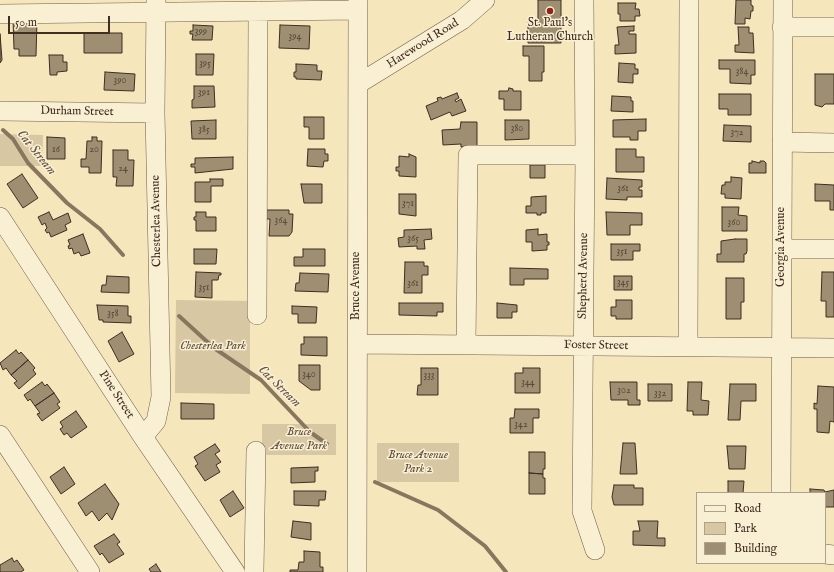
<!DOCTYPE html>
<style>
body{margin:0}
#map{position:relative;width:834px;height:572px;overflow:hidden;background:#f6e6bc;font-family:"IM FELL English",serif}
canvas{display:block}
.legend{position:absolute;left:696px;top:492px;width:130px;height:72px;box-sizing:border-box;background:#f9efd3;border:1px solid #afa28c;margin:0;padding:5px 7px;list-style:none;font-size:12px;color:#3f2e21}
.legend li{display:flex;align-items:center;gap:8px;height:20px}
.legend b{width:20px;border:1px solid #afa28c}
.scale{position:absolute;left:8px;top:16px;width:102px;height:18px;box-sizing:border-box;border:2px solid #3f2e21;border-top:0;padding-left:5px;font-size:12px;line-height:14px;white-space:nowrap;color:#3f2e21;-webkit-text-stroke:3px #f9efd3;paint-order:stroke}
</style>
<div id="map">
<canvas width="834" height="572"></canvas>
<ul class="legend">
<li><b style="height:5px;background:#f9efd3"></b>Road</li>
<li><b style="height:11px;background:#d7c7a2"></b>Park</li>
<li><b style="height:11px;background:#9e8e72"></b>Building</li>
</ul>
<div class="scale">50 m</div>
</div>
<script>
const ctx = document.querySelector('canvas').getContext('2d');
ctx.lineJoin = 'round';
function fill(path, color) { ctx.fillStyle = color; ctx.fill(path, 'evenodd'); }
const poly = rows => new Path2D(rows.map(r => 'M' + r).join(''));
function stroke(path, color, width, dash) { ctx.strokeStyle = color; ctx.lineWidth = width; ctx.lineCap = dash ? 'butt' : 'round'; ctx.setLineDash(dash || []); ctx.stroke(path); }
function write(font, color, halo, rows, align = 'center') {
  ctx.font = font + ' "IM FELL English",serif'; ctx.lineWidth = 3; ctx.setLineDash([]); ctx.textBaseline = 'middle'; ctx.strokeStyle = halo; ctx.fillStyle = color; for (const [text, x, y, turn = 0] of rows) {
    ctx.save(); ctx.translate(x, y); ctx.rotate((+turn || 0) * Math.PI / 180); ctx.textAlign = isNaN(turn) ? turn : align; if (halo) ctx.strokeText(text, 0, 0); ctx.fillText(text, 0, 0); ctx.restore();
  }
}
fill(poly([
 [0,134,43,135,42,166,0,166],
 [176,300,250,301,250,394,175,393],
 [262,424,336,424,336,455,262,455],
 [377,443,459,443,459,482,377,482]
]), '#d7c7a2');
stroke(poly([
 [3,130,13,139,28,163,67,203,100,229,123,255],
 [179,316,214,348,261,380,310,432,327,444],
 [375,482,438,510,485,546,506,572]
]), '#88775e', 4);
const building = poly([
 [538,0,561,0,561,43,528,43,528,22,538,22,538,0],
 [736,0,751,0,751,5,753,6,753,11,751,11,750,19,745,18,745,24,735,24,736,0],
 [618,3,636,3,635,9,639,9,640,16,635,16,635,21,620,21,620,14,618,14,618,3],
 [13,20,37,20,36,56,19,56,19,49,14,49,13,20],
 [193,25,213,26,212,40,192,40,193,34,190,34,190,31,193,31,193,25],
 [280,25,310,26,309,49,279,48,280,25],
 [634,26,634,31,629,31,629,34,636,34,636,53,615,54,615,45,619,45,617,27,634,26],
 [738,27,749,27,749,33,753,33,754,53,735,52,735,45,739,45,738,27],
 [84,33,122,33,122,53,84,53,84,33],
 [0,34,2,60,0,63,0,34],
 [523,46,544,46,544,72,542,72,542,81,529,81,529,56,523,56,523,46],
 [196,54,214,54,213,75,196,75,196,54],
 [49,55,63,55,63,62,67,62,67,71,57,72,57,75,50,75,49,55],
 [719,60,755,60,755,75,751,75,751,84,730,83,730,69,719,69,719,60],
 [619,63,635,64,635,69,638,69,638,74,633,74,633,83,618,82,619,63],
 [296,64,317,65,317,71,322,71,321,80,296,79,296,77,294,77,294,72,296,72,296,64],
 [105,72,135,74,134,91,104,90,105,72],
 [815,74,834,74,834,104,825,104,822,107,815,105,815,74],
 [194,86,214,86,215,107,192,108,192,100,194,99,194,86],
 [509,88,513,89,513,91,521,91,521,110,504,110,504,99,499,99,499,91,508,91,509,88],
 [457,93,459,98,455,100,456,102,461,99,466,111,452,116,450,112,431,120,426,106,438,101,437,98,441,97,442,99,457,93],
 [719,94,751,94,751,115,728,115,728,109,719,109,719,94],
 [612,96,631,97,631,101,633,101,633,112,611,111,612,96],
 [304,117,324,117,324,139,309,139,309,127,304,127,304,117],
 [646,119,646,131,638,131,638,140,630,140,630,137,613,137,613,120,646,119],
 [216,120,216,139,192,139,191,121,216,120],
 [505,120,529,120,529,139,505,140,505,120],
 [461,122,477,122,477,147,461,147,461,144,443,145,442,130,460,129,461,122],
 [724,125,751,126,751,142,723,141,724,125],
 [47,137,65,138,65,159,47,159,47,137],
 [92,137,97,137,97,141,102,141,101,173,89,173,89,167,81,167,81,159,86,159,87,141,92,141,92,137],
 [308,149,325,149,325,154,328,154,328,161,324,161,323,167,307,166,308,149],
 [616,149,636,149,636,157,644,157,644,172,616,172,616,149],
 [113,150,128,150,128,160,134,160,133,186,116,186,117,177,113,177,113,150],
 [409,154,416,157,416,177,399,176,399,171,396,171,396,167,399,167,399,156,409,157,409,154],
 [233,157,233,169,195,173,195,167,191,167,191,164,195,164,195,158,233,157],
 [752,161,760,163,760,161,764,161,766,163,766,173,749,173,749,163,752,163,752,161],
 [530,165,545,165,545,178,530,178,530,165],
 [22,174,38,198,23,208,7,184,22,174],
 [731,177,742,178,741,199,725,198,725,194,721,194,722,185,725,185,725,182,731,182,731,177],
 [607,178,642,180,642,187,639,187,639,190,642,190,642,197,627,197,627,200,606,199,607,178],
 [210,179,223,179,223,186,211,186,211,202,195,202,195,182,210,182,210,179],
 [301,184,322,184,322,203,304,203,301,184],
 [815,184,834,185,834,210,830,210,830,201,815,201,815,184],
 [399,194,416,194,416,216,399,214,399,194],
 [546,196,546,213,541,213,541,215,537,215,537,213,526,213,526,206,531,206,531,197,546,196],
 [722,207,739,207,738,215,747,216,747,231,722,231,722,207],
 [266,210,289,210,289,214,293,214,292,232,289,236,269,236,270,219,266,219,266,210],
 [49,212,53,220,68,213,71,222,65,225,67,230,51,237,49,232,47,233,45,230,47,228,45,223,42,225,38,217,49,212],
 [196,212,206,212,206,217,216,217,216,231,196,231,196,220,194,220,194,217,196,217,196,212],
 [606,212,642,213,642,225,630,225,630,235,607,235,606,212],
 [431,229,432,239,424,240,425,249,417,249,417,246,399,247,398,238,404,237,404,230,431,229],
 [538,229,538,235,547,234,547,242,549,242,549,245,547,245,547,250,532,251,532,242,526,242,526,230,538,229],
 [83,234,90,253,81,256,79,252,74,254,72,248,69,249,68,246,70,245,68,240,83,234],
 [735,239,747,239,747,251,746,254,744,254,744,262,717,262,717,254,721,254,721,241,735,239],
 [611,244,640,244,640,251,633,251,633,260,611,260,611,244],
 [194,249,217,249,216,264,194,264,194,249],
 [303,249,325,249,325,266,294,266,294,257,303,257,303,249],
 [405,262,424,262,424,266,428,266,428,275,422,275,422,293,404,293,405,262],
 [510,268,548,269,548,279,524,279,524,285,510,285,510,268],
 [196,272,221,273,221,275,219,275,218,280,212,280,212,298,195,297,196,272],
 [822,272,834,272,834,317,826,317,826,301,821,301,822,272],
 [300,273,329,274,328,292,295,291,296,283,299,283,300,273],
 [107,276,129,277,129,293,101,292,102,285,106,285,107,276],
 [614,276,632,276,632,290,614,290,614,276],
 [726,278,744,278,744,302,741,302,741,319,726,319,726,278],
 [616,300,632,300,632,319,616,319,616,316,611,316,611,307,616,307,616,300],
 [399,303,443,303,443,312,437,312,437,316,399,315,399,303],
 [497,303,517,305,517,312,512,312,512,318,497,318,497,303],
 [97,305,128,306,128,316,131,316,131,323,103,322,103,320,99,320,97,305],
 [292,306,317,307,316,323,298,323,298,314,292,314,292,306],
 [122,332,134,354,119,362,108,341,122,332],
 [304,337,327,337,327,356,301,355,301,344,304,344,304,337],
 [16,350,19,354,21,352,28,360,11,375,6,368,3,370,0,363,16,350],
 [28,360,35,368,33,370,36,374,19,389,14,383,17,381,11,375,28,360],
 [299,365,320,365,320,390,311,390,299,381,299,365],
 [421,368,438,368,438,395,417,395,418,385,421,385,421,368],
 [523,368,540,368,540,393,515,393,515,373,523,373,523,368],
 [42,382,45,386,47,384,54,393,35,406,30,399,28,401,24,395,42,382],
 [610,382,637,382,637,400,640,400,640,405,628,405,628,400,611,400,610,382],
 [688,382,702,382,701,400,709,401,708,415,693,415,693,411,687,411,688,382],
 [648,384,672,384,672,401,648,401,648,384],
 [730,384,756,384,756,401,741,401,740,420,728,420,730,384],
 [818,386,834,387,834,422,830,421,829,433,817,432,817,409,814,409,814,403,817,404,818,386],
 [54,393,60,402,57,404,60,408,42,421,37,414,40,413,35,406,54,393],
 [181,403,214,404,214,419,181,419,181,403],
 [515,409,539,409,539,418,533,418,533,433,510,433,510,418,514,418,515,409],
 [76,411,87,427,71,438,67,433,64,435,60,429,63,427,60,422,76,411],
 [623,443,635,443,637,474,620,474,623,443],
 [215,444,220,451,215,454,221,462,216,465,220,472,205,481,195,466,198,464,194,457,215,444],
 [727,446,746,446,745,469,729,469,727,446],
 [529,452,545,452,545,469,543,469,543,474,529,473,529,452],
 [64,467,75,484,61,494,50,477,64,467],
 [318,467,318,471,315,471,315,482,291,483,291,468,318,467],
 [529,473,543,474,543,478,545,478,545,494,529,494,529,473],
 [728,481,744,481,743,493,728,493,728,481],
 [105,484,119,504,112,520,107,513,99,521,92,511,86,516,78,503,105,484],
 [614,485,634,485,634,488,643,488,643,505,614,505,612,497,614,485],
 [810,489,824,490,825,492,834,490,834,507,825,507,825,493,810,493,810,489],
 [233,491,244,508,230,517,220,500,233,491],
 [294,491,326,491,325,500,319,500,319,506,294,505,294,491],
 [293,521,311,523,311,540,291,537,293,521],
 [638,521,658,521,657,538,665,538,665,546,633,545,633,531,640,531,638,521],
 [114,534,120,542,117,544,124,554,109,563,102,553,100,555,94,546,114,534],
 [304,551,320,552,320,567,323,567,323,572,290,572,290,570,298,570,299,562,304,562,304,551],
 [12,558,14,562,17,560,24,570,21,572,0,572,0,565,12,558],
 [156,564,161,572,151,572,149,569,156,564]
]);
fill(building, '#9e8e72');
stroke(building, '#3f2e21', 1);
const minor = poly([
 [584,0,585,155,582,511,595,550],
 [0,14,358,10],
 [782,27,834,27],
 [358,84,462,20,485,0],
 [0,111,155,113],
 [782,142,834,143],
 [0,217,143,437,235,572],
 [782,249,834,249],
 [257,315,258,11],
 [357,344,834,348],
 [466,345,468,155,585,155],
 [688,347,689,0],
 [0,435,90,572],
 [143,437,156,421,161,397,155,113,156,0],
 [781,493,783,0],
 [825,554,834,555],
 [254,572,256,451],
 [357,572,358,0]
]);
stroke(minor, '#6d5c48', 20);
stroke(minor, '#f9efd3', 19);
for (const [x, y, r, color] of [
 [550,11,4,"#8f2418"]
]) { const dot = new Path2D(); dot.arc(x, y, r, 0, 2 * Math.PI); ctx.fillStyle = color; ctx.fill(dot); stroke(dot, '#f9efd3', 1.5); }
write('10px', '#574635', null, [
 ["399",201,32],
 ["394",295,37],
 ["395",205,64],
 ["384",742,72],
 ["390",120,81],
 ["391",204,93],
 ["380",517,129],
 ["385",204,130],
 ["372",737,133],
 ["16",56,150],
 ["20",94,150],
 ["24",123,169],
 ["361",623,189],
 ["371",408,204],
 ["364",281,221],
 ["360",734,223],
 ["365",413,239],
 ["351",622,252],
 ["345",623,283],
 ["361",413,284],
 ["351",204,288],
 ["358",113,314],
 ["340",309,375],
 ["333",429,376],
 ["344",528,383],
 ["302",624,391],
 ["332",660,394],
 ["342",521,425]
]);
write('12px', '#3f2e21', '#f9efd3', [
 ["St. Paul's",550,24],
 ["Lutheran Church",550,38]
]);
write('12px', '#3f2e21', '#f9efd3', [
 ["Harewood Road",423,44,-32],
 ["Durham Street",77,112,1],
 ["Chesterlea Avenue",157,221,-91],
 ["Georgia Avenue",782,247,-90],
 ["Shepherd Avenue",584,276,-89],
 ["Bruce Avenue",357,286,-90],
 ["Foster Street",596,346,1],
 ["Pine Street",116,395,57]
]);
write('italic 12px', '#5d4d3b', '#f9efd3', [
 ["Chesterlea Park",213,347],
 ["Bruce",299,433],
 ["Avenue Park",299,447],
 ["Bruce Avenue",418,456],
 ["Park 2",418,470]
]);
write('italic 13px', '#635240', '#f9efd3', [
 ["Cat Stream",36,153,51],
 ["Cat Stream",279,387,44]
]);
</script>
